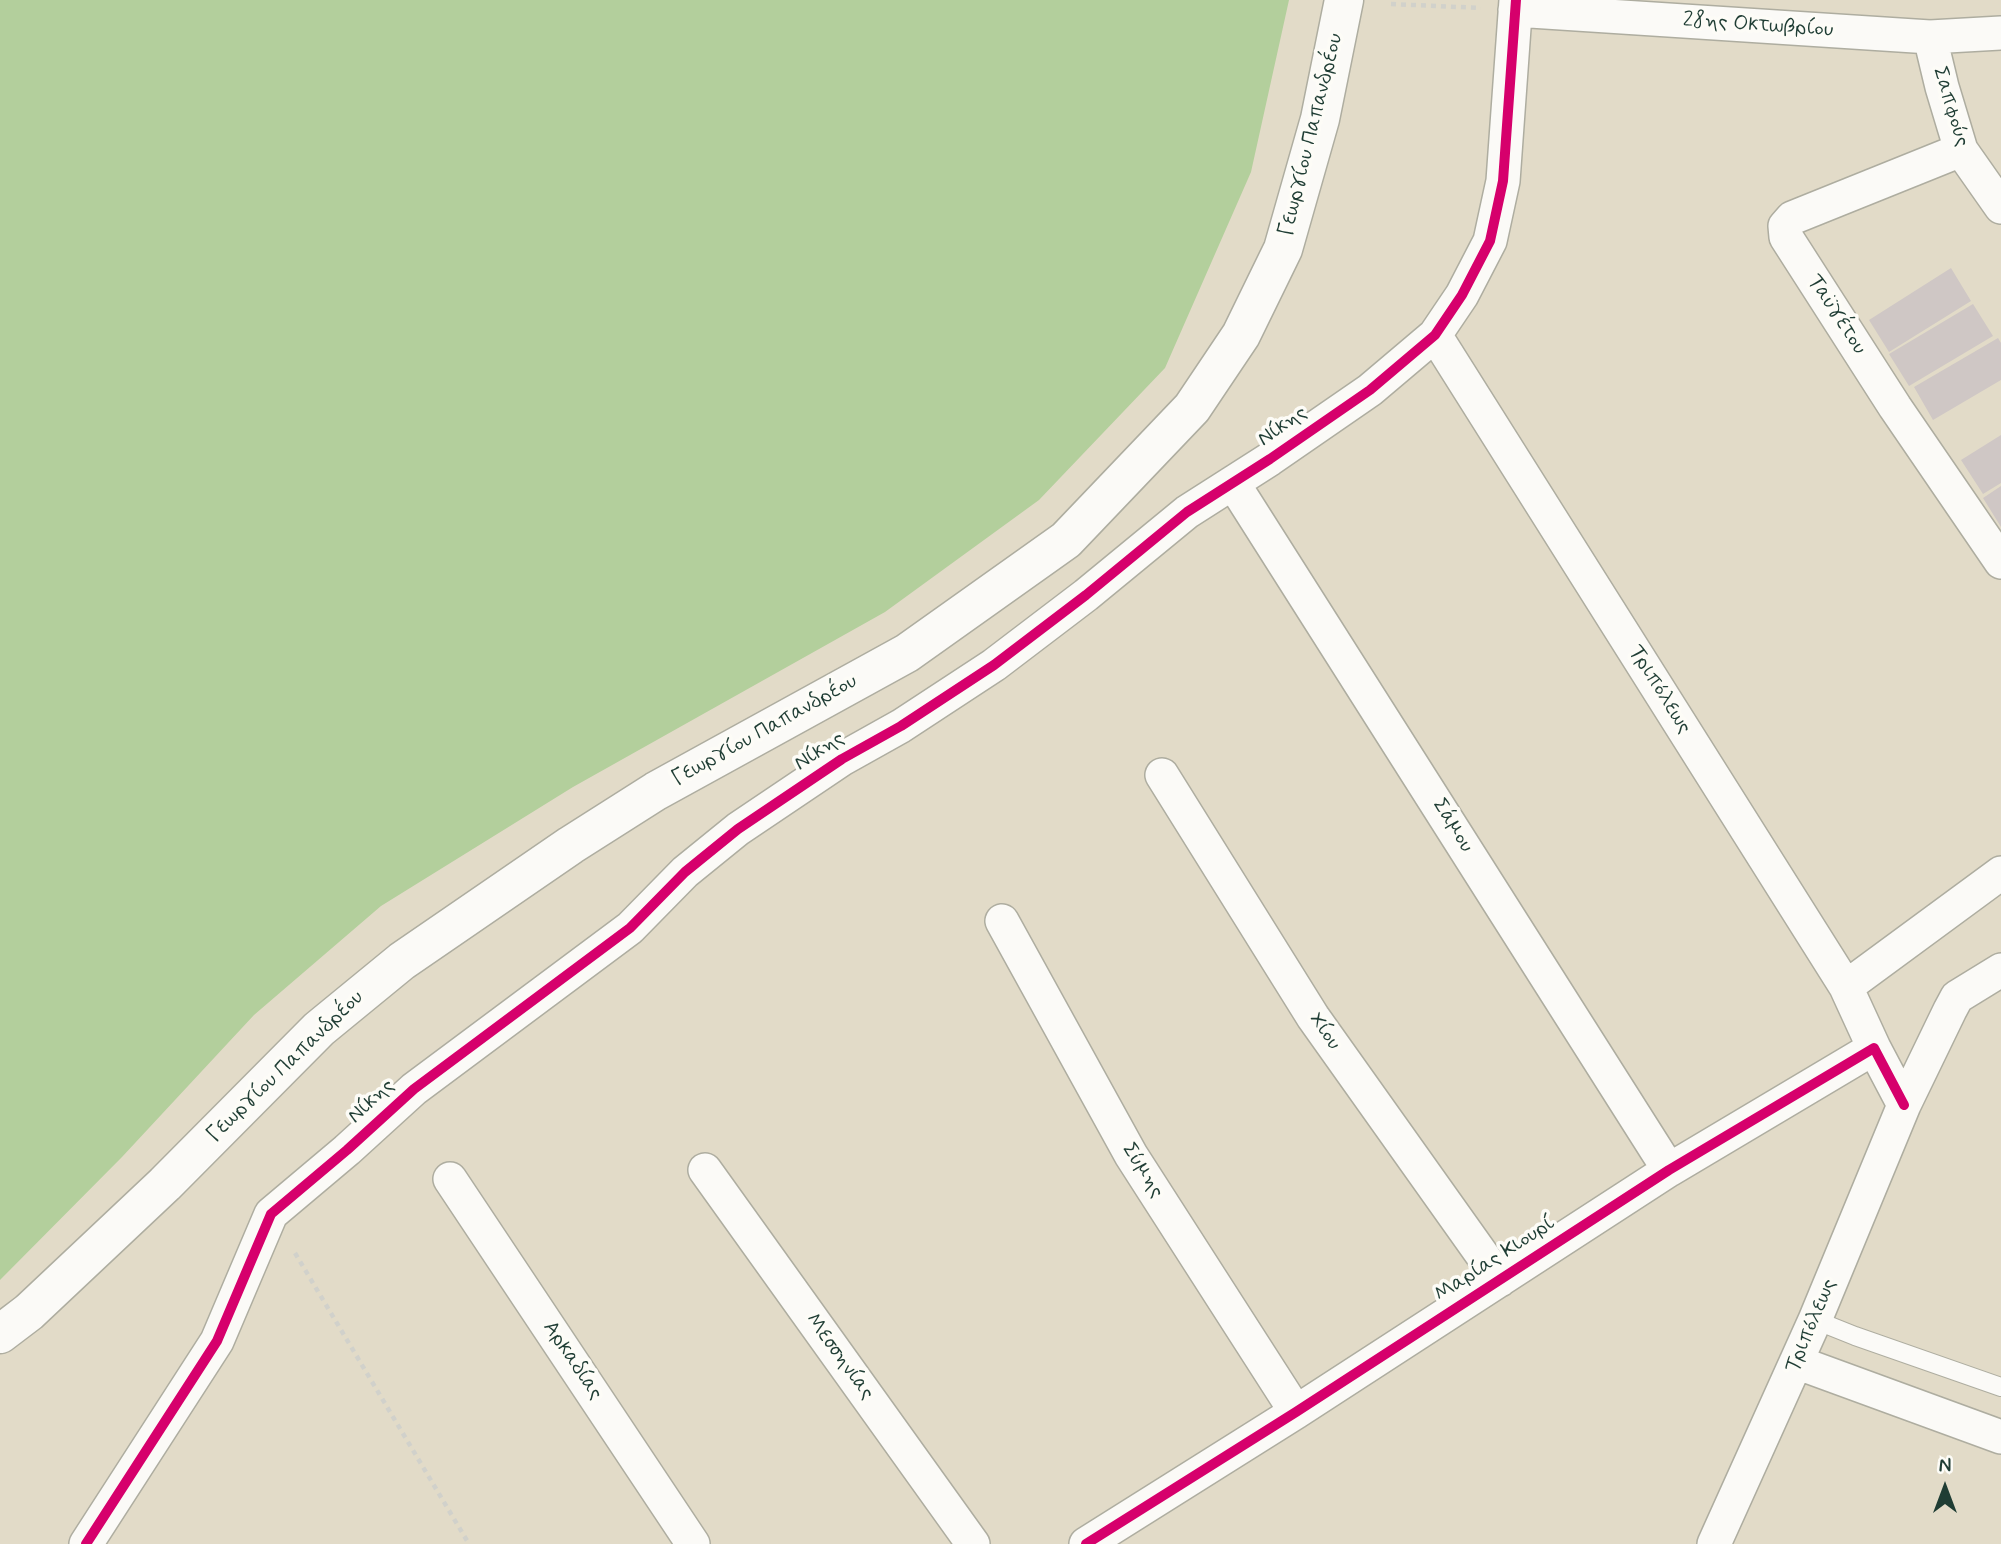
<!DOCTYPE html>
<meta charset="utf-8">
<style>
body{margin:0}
#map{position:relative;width:2001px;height:1544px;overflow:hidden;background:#e2dbc8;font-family:Mynerve,sans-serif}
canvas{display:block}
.north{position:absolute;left:1910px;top:1453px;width:70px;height:70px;-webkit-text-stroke:5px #fdfcf7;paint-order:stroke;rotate:0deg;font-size:19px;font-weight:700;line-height:28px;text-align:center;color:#1f3d34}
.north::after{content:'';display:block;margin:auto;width:24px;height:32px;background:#1f3d34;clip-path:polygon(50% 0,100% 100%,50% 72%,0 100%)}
</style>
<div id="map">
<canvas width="2001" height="1544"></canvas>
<div class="north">N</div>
</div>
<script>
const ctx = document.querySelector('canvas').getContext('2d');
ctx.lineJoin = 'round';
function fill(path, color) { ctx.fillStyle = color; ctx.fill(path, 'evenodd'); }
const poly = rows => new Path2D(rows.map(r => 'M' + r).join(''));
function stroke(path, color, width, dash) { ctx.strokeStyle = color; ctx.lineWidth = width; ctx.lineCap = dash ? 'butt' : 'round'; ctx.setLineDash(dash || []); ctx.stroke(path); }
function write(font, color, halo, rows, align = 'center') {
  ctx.font = font + ' Mynerve,sans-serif'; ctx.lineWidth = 7; ctx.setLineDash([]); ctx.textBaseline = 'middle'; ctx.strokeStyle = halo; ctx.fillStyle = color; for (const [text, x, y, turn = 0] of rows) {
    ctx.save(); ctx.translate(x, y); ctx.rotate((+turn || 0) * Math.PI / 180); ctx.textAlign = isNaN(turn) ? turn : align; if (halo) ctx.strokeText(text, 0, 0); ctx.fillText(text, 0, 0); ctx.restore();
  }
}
fill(poly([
 [0,0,1289,0,1251,172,1165,368,1039,500,885,612,573,787,381,906,254,1015,122,1157,0,1280]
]), '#b3cf9c');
fill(poly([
 [1951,268,1971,301,1889,352,1869,320],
 [1973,304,1993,336,1909,386,1889,354],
 [1998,338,2001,343,2001,380,1933,420,1914,387],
 [2001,435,2001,483,1983,494,1961,460],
 [2001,486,2001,527,1983,498]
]), '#cfc7c5');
const lane = poly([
 [1815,1320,1855,1336,2001,1387]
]);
const street = poly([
 [1515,10,1930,37,2001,33],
 [1930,37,1942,87,1961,150,2001,207],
 [1961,150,1792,218,1785,226,1786,237,1895,407,2001,562],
 [1435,335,1846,987,1874,1048],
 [1233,483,1669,1170],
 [1162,775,1313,1017,1500,1280],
 [1002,921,1131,1155,1296,1412],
 [1846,987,2001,873],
 [705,1170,973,1544],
 [450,1179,693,1544],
 [1796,1362,2001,1437],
 [86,1544,217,1341,271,1214,347,1150,414,1089,630,928,685,872,738,829,842,759,901,726,994,665,1086,595,1187,512,1270,459,1370,390,1435,335,1462,295,1490,241,1503,181,1516,0],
 [1086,1544,1296,1412,1669,1170,1874,1048,1904,1105],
 [1714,1544,1815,1320,1904,1105,1950,1010,1957,997,2001,970]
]);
const secondary = poly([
 [0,1334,29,1312,165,1184,319,1029,402,961,571,845,656,791,907,653,1066,540,1192,408,1241,335,1283,249,1320,119,1344,0]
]);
stroke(lane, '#aeada0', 20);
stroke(street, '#aeada0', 36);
stroke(secondary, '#aeada0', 41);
stroke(poly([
 [1391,4,1481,8],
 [295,1253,469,1544]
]), '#d1d1cb', 4.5, [5, 5]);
stroke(lane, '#fbfaf7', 18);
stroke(street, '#fbfaf7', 33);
stroke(secondary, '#fbfaf7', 38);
stroke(poly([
 [86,1544,217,1341,271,1214,347,1150,414,1089,630,928,685,872,738,829,842,759,901,726,994,665,1086,595,1187,512,1270,459,1370,390,1435,335,1462,295,1490,241,1503,181,1516,0],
 [1086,1544,1296,1412,1669,1170,1874,1048,1904,1105]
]), '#d6006c', 10);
write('21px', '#1f3d34', '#fdfcf7', [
 ["28ης Οκτωβρίου",1758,26,4],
 ["Σαπφούς",1950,107,73],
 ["Γεωργίου Παπανδρέου",1312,135,-76],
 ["Ταϋγέτου",1836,315,57],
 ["Νίκης",1283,427,-35],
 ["Τριπόλεως",1659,690,58],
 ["Γεωργίου Παπανδρέου",765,731,-29],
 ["Νίκης",820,752,-33],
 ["Σάμου",1452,826,58],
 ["Χίου",1324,1032,55],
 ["Γεωργίου Παπανδρέου",286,1067,-44],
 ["Νίκης",372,1102,-43],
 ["Σύμης",1142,1171,58],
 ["Μαρίας Κιουρί",1495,1260,-33],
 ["Τριπόλεως",1812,1326,-67],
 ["Μεσσηνίας",839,1357,54],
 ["Αρκαδίας",572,1361,56]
]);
</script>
